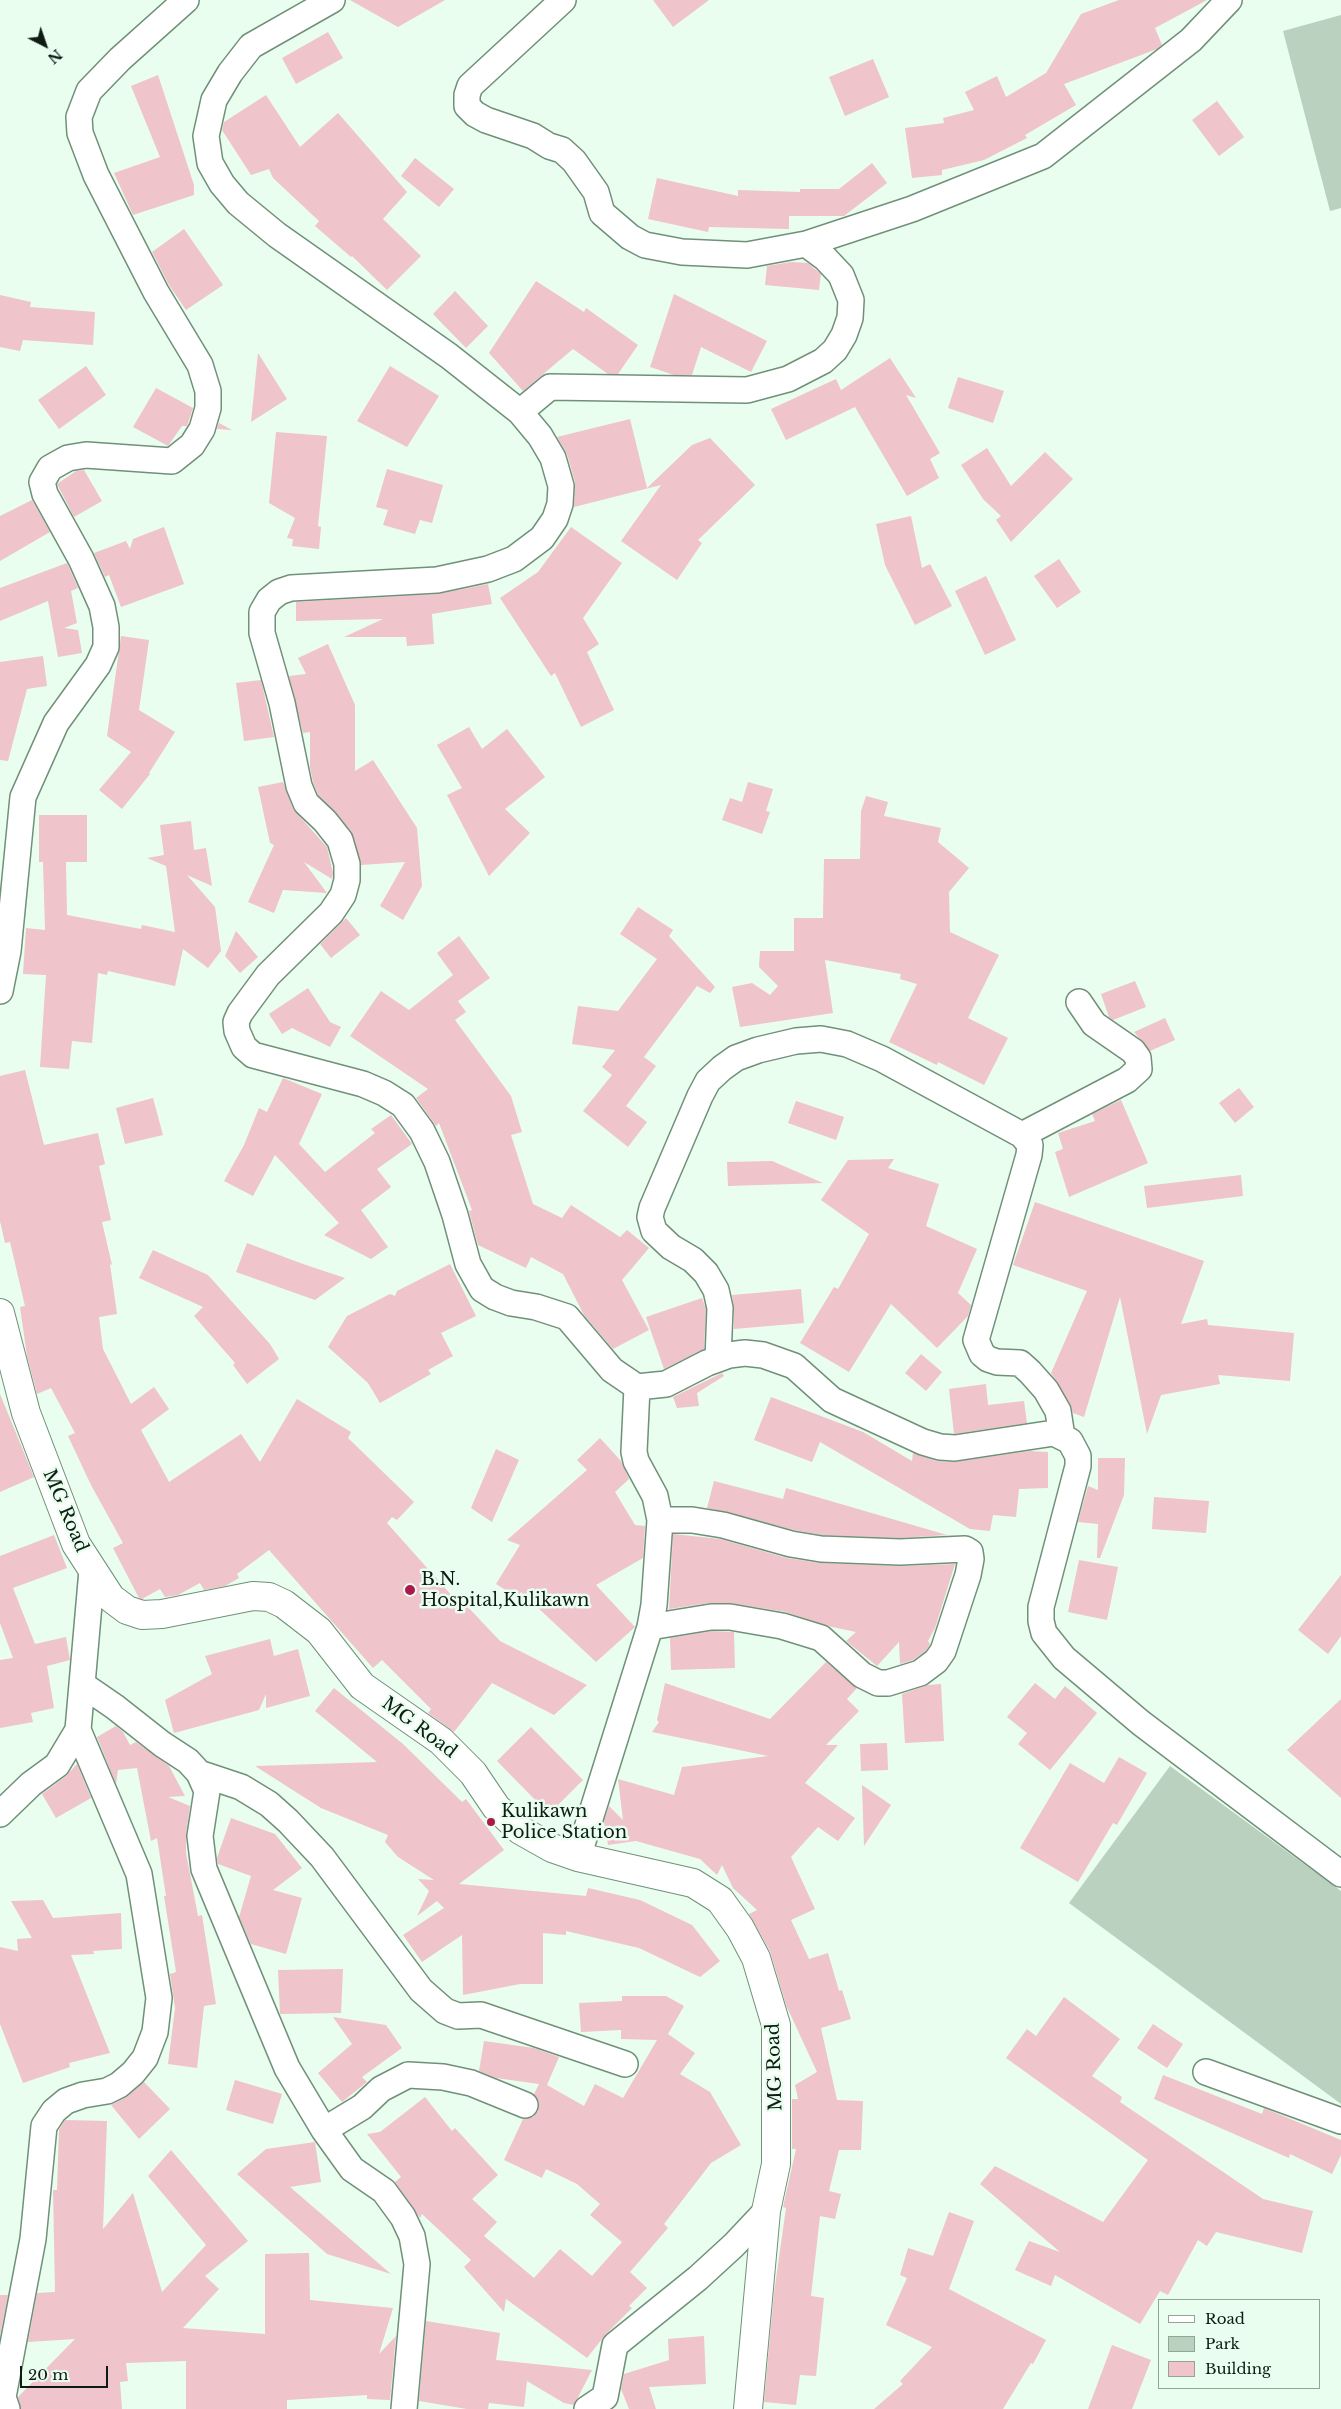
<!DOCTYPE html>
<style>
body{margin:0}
#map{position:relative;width:1341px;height:2409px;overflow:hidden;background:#e9feee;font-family:"Libre Baskerville",serif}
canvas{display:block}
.legend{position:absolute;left:1158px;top:2299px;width:162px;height:90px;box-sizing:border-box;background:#e9feee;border:1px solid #92a496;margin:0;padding:6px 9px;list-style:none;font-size:15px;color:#0f1c13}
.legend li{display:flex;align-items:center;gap:10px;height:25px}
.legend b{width:25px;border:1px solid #92a496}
.north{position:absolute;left:20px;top:20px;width:50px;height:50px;-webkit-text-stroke:4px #e9feee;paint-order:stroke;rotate:139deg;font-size:14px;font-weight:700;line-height:20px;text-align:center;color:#0f1c13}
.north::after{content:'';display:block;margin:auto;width:18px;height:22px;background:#0f1c13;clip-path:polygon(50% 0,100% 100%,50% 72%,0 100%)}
.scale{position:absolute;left:20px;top:2366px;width:88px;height:22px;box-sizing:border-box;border:2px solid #0f1c13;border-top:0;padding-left:6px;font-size:15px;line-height:18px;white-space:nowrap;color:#0f1c13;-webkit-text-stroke:4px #e9feee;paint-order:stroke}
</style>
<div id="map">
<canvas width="1341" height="2409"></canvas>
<ul class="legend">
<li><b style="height:6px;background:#fff"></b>Road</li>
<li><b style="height:14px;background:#bad1c0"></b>Park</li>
<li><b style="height:14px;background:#efc4ca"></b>Building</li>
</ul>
<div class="north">N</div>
<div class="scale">20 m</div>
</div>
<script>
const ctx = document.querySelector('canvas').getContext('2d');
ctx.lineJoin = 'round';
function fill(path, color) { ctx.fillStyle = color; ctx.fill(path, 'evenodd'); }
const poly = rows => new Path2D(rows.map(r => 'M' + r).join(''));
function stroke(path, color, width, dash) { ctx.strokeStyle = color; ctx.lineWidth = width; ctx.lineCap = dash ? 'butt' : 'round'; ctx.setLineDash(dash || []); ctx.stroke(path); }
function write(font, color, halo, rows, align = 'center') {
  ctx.font = font + ' "Libre Baskerville",serif'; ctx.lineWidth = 5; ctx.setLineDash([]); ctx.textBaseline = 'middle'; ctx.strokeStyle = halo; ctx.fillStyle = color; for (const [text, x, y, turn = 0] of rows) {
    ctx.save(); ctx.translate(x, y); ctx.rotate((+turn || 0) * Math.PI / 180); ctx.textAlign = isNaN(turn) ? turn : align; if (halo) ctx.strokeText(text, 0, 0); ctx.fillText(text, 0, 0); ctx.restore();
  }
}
fill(poly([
 [1341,15,1341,208,1330,211,1283,31],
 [1170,1766,1341,1891,1341,2104,1069,1903]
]), '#bad1c0');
fill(poly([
 [350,0,445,0,398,27],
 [653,0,709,0,673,27],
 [1119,0,1207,0,1155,28,1162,45,1157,49,1064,84,1076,105,1025,135,1027,138,984,160,942,170,942,175,912,178,905,128,944,123,943,118,974,110,965,92,997,76,1006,97,1046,73,1081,14],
 [328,32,343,58,296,84,282,58],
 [873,59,889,97,845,116,829,77],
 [158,75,194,185,194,195,133,215,114,173,160,157,131,86],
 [266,95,300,147,338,113,407,192,383,219,421,256,387,290,352,256,351,257,315,226,319,221,273,178,269,169,251,175,222,130,224,122],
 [1217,101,1244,137,1219,156,1192,120],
 [415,158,454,189,439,207,401,176],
 [872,163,887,183,844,216,789,216,789,229,709,227,708,232,648,219,657,178,738,196,738,190,800,192,800,189,839,189],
 [184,229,223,285,186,310,169,285,152,252],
 [791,262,808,263,815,269,821,274,819,290,765,285,767,266],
 [536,281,584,312,586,308,638,345,618,374,608,374,573,349,523,391,489,353],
 [455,291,488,326,466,348,433,314],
 [674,294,767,341,751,372,701,347,692,375,674,375,650,367],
 [0,295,31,302,30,307,95,312,93,345,23,340,20,351,0,347],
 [258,353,287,399,251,422],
 [890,358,916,398,906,395,940,453,930,459,939,478,907,496,855,407,786,440,771,409,836,379,841,390],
 [86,366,106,395,59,429,38,400],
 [390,366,439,396,407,447,357,421],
 [958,377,1004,391,993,423,948,408],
 [156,388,193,408,187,426,182,426,168,446,133,427],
 [630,419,647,488,692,445,710,438,755,485,698,540,702,543,677,580,621,541,661,485,574,507,575,482,567,454,557,437],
 [219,423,232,430,217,429],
 [276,432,327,436,318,526,321,527,319,549,292,546,293,539,287,538,295,518,269,503],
 [987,448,1011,486,1045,452,1073,479,1011,542,996,520,1001,516,983,499,961,465],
 [387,469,443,485,432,523,420,520,415,534,383,525,388,510,376,507],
 [84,470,102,501,74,517,57,484,76,471],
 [32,500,50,532,0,561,0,516],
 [911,516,922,568,930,564,952,606,915,625,885,565,876,524],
 [164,527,184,584,121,607,109,575,105,577,94,553,126,541,130,549,133,539],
 [571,527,622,563,583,618,599,644,587,652,614,710,581,727,555,673,551,676,500,598,538,572],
 [1059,559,1081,592,1057,608,1034,576],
 [67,563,78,588,71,591,77,623,64,628,78,630,82,653,58,657,48,601,0,621,0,588],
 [986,576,1016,640,985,655,955,591],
 [488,584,492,604,432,614,434,644,407,646,406,637,344,637,383,619,296,621,296,602,438,594],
 [121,636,149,640,139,710,175,732,149,773,150,774,122,809,99,790,131,752,107,736],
 [328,644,355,705,355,771,373,760,417,828,422,886,403,920,380,906,405,862,361,865,351,831,318,795,313,782,310,767,310,732,303,733,289,676,306,674,298,658],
 [43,656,47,686,27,689,8,761,0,760,0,662],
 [261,680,274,737,244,741,236,683],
 [469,727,482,749,507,729,545,777,505,809,530,833,489,876,447,795,462,788,437,745],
 [283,782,293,809,327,847,333,873,332,879,304,862,327,893,283,890,274,913,248,902,274,845,270,843,258,787],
 [748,782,773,789,766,811,770,812,762,834,722,820,730,798,742,802],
 [866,796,888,802,884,816,941,828,938,842,969,868,949,892,950,932,999,955,968,1018,1008,1038,984,1085,938,1062,937,1065,889,1042,917,984,900,979,901,974,825,960,833,1013,740,1027,732,987,752,983,770,995,778,986,759,967,760,951,794,951,794,918,823,918,824,859,860,859,861,811],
 [39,815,87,815,87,862,66,862,67,915,141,929,142,925,175,932,166,866,147,858,164,855,160,825,191,821,194,850,206,848,212,886,187,875,215,907,221,951,208,968,183,949,175,986,108,971,107,975,98,973,92,1043,72,1041,69,1069,40,1067,46,975,23,974,26,928,45,930,43,862,39,862],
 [638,907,673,930,669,936,715,987,710,993,697,986,644,1057,656,1066,626,1106,647,1122,628,1147,583,1111,612,1075,602,1067,615,1050,572,1044,578,1006,618,1011,657,959,620,934],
 [346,918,360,935,331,958,320,944],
 [236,931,258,957,240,973,225,956],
 [459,936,490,978,458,1001,466,1012,455,1020,511,1096,522,1132,511,1135,533,1204,562,1218,571,1205,620,1237,627,1230,649,1248,622,1280,649,1330,613,1349,584,1315,563,1274,531,1257,526,1268,478,1245,469,1211,472,1210,439,1123,436,1126,416,1098,428,1089,350,1036,381,991,409,1010,453,975,437,953],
 [1135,981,1146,1007,1113,1020,1109,1017,1101,994],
 [308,988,330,1022,341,1027,330,1047,292,1028,282,1034,269,1014],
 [1165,1018,1175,1040,1150,1051,1134,1032],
 [25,1070,44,1145,98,1133,105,1164,99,1166,111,1220,102,1222,112,1265,110,1264,117,1314,99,1317,103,1349,131,1404,154,1387,169,1409,141,1430,169,1482,241,1434,260,1462,297,1399,351,1432,348,1438,414,1502,397,1520,392,1517,387,1523,462,1607,465,1604,500,1641,587,1685,554,1715,492,1683,454,1732,428,1713,431,1709,382,1660,373,1668,269,1550,237,1574,239,1578,225,1586,204,1590,200,1583,178,1595,165,1597,160,1589,142,1599,139,1598,113,1548,123,1543,91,1485,68,1436,75,1433,51,1388,37,1394,27,1356,20,1307,25,1306,10,1242,5,1243,0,1221,0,1076],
 [283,1078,322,1094,299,1144,325,1172,375,1133,371,1129,391,1115,412,1144,377,1169,391,1187,361,1210,388,1247,371,1259,324,1235,339,1223,275,1155,253,1196,224,1181,244,1145,259,1108,267,1112],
 [1239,1088,1254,1107,1235,1123,1219,1103],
 [153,1098,163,1135,125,1144,116,1108],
 [1121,1100,1148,1163,1069,1197,1055,1152,1063,1149,1058,1133,1095,1121,1092,1114],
 [796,1101,844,1117,836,1140,788,1123],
 [894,1159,888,1168,939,1184,926,1226,977,1249,958,1293,971,1305,968,1316,937,1348,891,1304,849,1372,800,1343,834,1287,838,1289,869,1234,821,1200,848,1160],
 [772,1161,823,1183,728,1186,727,1162],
 [1241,1175,1243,1196,1147,1208,1144,1186],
 [1035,1202,1204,1261,1181,1324,1207,1319,1208,1325,1294,1333,1290,1381,1218,1375,1220,1384,1161,1395,1147,1434,1120,1297,1084,1417,1073,1413,1070,1404,1051,1373,1087,1291,1013,1265],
 [247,1243,303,1264,345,1278,315,1300,236,1272],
 [153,1250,208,1275,270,1344,279,1359,247,1384,233,1365,235,1363,194,1316,203,1307,139,1278],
 [450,1264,476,1316,441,1333,453,1356,428,1370,431,1374,380,1403,368,1383,328,1347,347,1316,390,1294,395,1296,397,1291],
 [801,1289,804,1323,734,1329,734,1308,732,1295],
 [702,1298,706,1309,704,1349,664,1369,646,1317],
 [921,1354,942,1372,926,1391,905,1373],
 [722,1373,724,1376,697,1393,699,1406,677,1408,673,1397],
 [986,1384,988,1405,1024,1401,1027,1423,954,1434,949,1389],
 [0,1394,34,1477,0,1492],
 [771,1397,863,1432,912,1461,913,1453,936,1461,954,1462,1030,1451,1048,1452,1048,1488,1019,1489,1016,1517,993,1515,990,1531,970,1529,820,1442,812,1462,754,1440],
 [600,1438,621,1461,629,1479,615,1492,635,1525,645,1526,643,1558,596,1585,635,1627,596,1662,521,1592,518,1598,496,1584,520,1545,507,1540,587,1470,577,1460],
 [496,1449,519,1460,492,1522,471,1508],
 [1098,1458,1125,1458,1124,1495,1100,1558,1097,1558,1098,1524,1078,1522,1088,1486,1098,1490],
 [714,1481,783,1499,786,1488,947,1535,900,1538,822,1535,794,1530,707,1508],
 [1154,1497,1209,1501,1206,1533,1152,1529],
 [673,1534,720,1539,787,1558,819,1563,899,1566,955,1564,935,1628,928,1641,930,1644,926,1651,913,1660,900,1664,899,1642,877,1666,846,1641,856,1632,828,1626,786,1612,730,1603,709,1603,669,1609],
 [54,1535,67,1568,13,1588,35,1644,66,1637,70,1660,47,1666,54,1708,31,1713,33,1722,0,1728,0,1660,13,1658,0,1623,0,1556],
 [1079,1560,1118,1567,1107,1620,1068,1612],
 [1341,1575,1341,1636,1328,1654,1298,1630],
 [712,1631,734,1632,735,1668,671,1670,670,1638],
 [270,1639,274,1656,298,1649,310,1696,266,1708,266,1694,259,1710,174,1733,165,1700,212,1674,205,1656],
 [826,1662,857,1688,847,1699,859,1711,826,1745,838,1745,805,1783,855,1818,838,1841,818,1827,791,1857,815,1909,791,1920,809,1959,828,1953,839,1991,842,1990,851,2019,821,2028,837,2100,863,2101,861,2150,839,2150,829,2191,841,2194,835,2219,820,2216,811,2296,824,2298,816,2376,800,2375,796,2405,764,2402,774,2293,786,2208,783,2207,796,2149,792,2149,792,2099,798,2099,795,2085,817,2072,786,2005,770,1951,749,1914,757,1910,733,1888,722,1865,717,1875,700,1859,636,1841,608,1845,604,1821,609,1806,623,1820,618,1779,674,1795,682,1767,768,1756,652,1732,659,1722,657,1720,665,1683,770,1719],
 [1035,1683,1055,1699,1065,1686,1097,1713,1050,1770,1018,1744,1027,1733,1007,1717],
 [941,1684,944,1741,905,1743,902,1694,928,1685],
 [334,1688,403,1744,462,1802,466,1799,504,1850,459,1884,586,1896,588,1888,640,1900,692,1925,720,1961,700,1977,639,1948,566,1931,566,1935,543,1933,543,1984,520,1984,463,1995,462,1935,422,1962,403,1935,444,1908,437,1901,417,1916,429,1891,418,1879,434,1880,398,1857,385,1842,388,1835,321,1808,255,1766,377,1762,315,1711],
 [1341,1699,1341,1798,1287,1750],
 [116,1726,123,1732,130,1745,136,1742,169,1766,185,1796,168,1797,190,1806,186,1834,186,1853,198,1916,202,1915,216,2004,204,2006,197,2068,168,2064,175,2008,170,1974,176,1972,164,1896,166,1896,157,1838,151,1841,137,1768,118,1770,116,1784,97,1737],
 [531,1727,583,1780,549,1814,497,1761],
 [887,1743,888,1770,861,1771,860,1744],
 [1119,1757,1147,1773,1117,1825,1113,1823,1078,1882,1020,1848,1070,1763,1104,1783],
 [77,1764,91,1798,56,1818,42,1794,65,1777],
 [862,1785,891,1805,864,1846],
 [231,1818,275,1834,302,1868,273,1890,302,1898,286,1954,251,1944,239,1917,251,1876,218,1864,217,1858],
 [43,1900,53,1918,121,1913,122,1949,93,1951,94,1954,71,1955,110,2053,69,2063,70,2067,23,2083,0,2024,0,1947,18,1951,17,1939,32,1938,11,1901],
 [343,1969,341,2013,280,2014,278,1970],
 [622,1996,666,1996,684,2006,668,2034,695,2053,680,2074,710,2092,741,2145,711,2163,664,2224,668,2228,630,2272,647,2288,629,2306,632,2308,606,2334,587,2358,506,2299,504,2312,464,2267,471,2260,422,2214,420,2218,395,2182,401,2177,367,2134,380,2132,425,2097,452,2131,455,2128,498,2175,472,2199,497,2222,484,2236,534,2278,560,2249,592,2276,622,2242,590,2215,600,2204,577,2184,546,2169,542,2178,504,2160,523,2119,533,2117,538,2111,539,2103,534,2094,539,2084,496,2078,479,2071,484,2041,534,2048,559,2057,547,2085,584,2106,595,2084,623,2098,657,2040,621,2039,621,2030,581,2032,579,2003,622,2001],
 [1064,1997,1120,2039,1092,2076,1122,2097,1120,2102,1263,2199,1313,2211,1302,2253,1216,2232,1207,2246,1198,2240,1168,2295,1160,2291,1140,2324,1055,2275,1051,2286,1015,2270,1029,2241,1060,2252,980,2184,995,2166,1103,2222,1148,2160,1006,2058,1027,2029,1036,2036],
 [333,2017,386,2025,402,2048,362,2077,367,2082,342,2102,318,2073,352,2044],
 [1153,2024,1183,2044,1167,2068,1137,2048],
 [1163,2075,1262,2114,1264,2108,1341,2140,1341,2155,1332,2174,1290,2154,1289,2158,1154,2099],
 [235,2080,282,2094,273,2124,226,2110],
 [144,2082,170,2109,139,2139,111,2105,128,2096],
 [65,2120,107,2121,103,2229,133,2193,162,2292,206,2245,148,2176,171,2150,248,2241,205,2276,219,2289,183,2328,265,2334,265,2254,309,2253,310,2300,393,2308,379,2354,396,2336,390,2400,367,2399,367,2395,287,2400,287,2409,186,2409,186,2361,126,2363,128,2381,120,2382,122,2409,21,2409,18,2397,75,2339,28,2342,37,2293,55,2292,53,2190,57,2190,59,2130],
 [315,2142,321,2182,290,2187,391,2274,327,2254,237,2174,266,2149],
 [949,2212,974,2221,949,2289,1046,2340,1033,2364,1031,2363,1003,2409,874,2409,903,2384,900,2381,932,2347,886,2325,907,2278,900,2275,908,2248,933,2256],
 [0,2295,8,2295,0,2336],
 [426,2321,500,2333,496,2360,592,2370,574,2405,564,2403,527,2381,524,2407,489,2403,488,2409,467,2409,419,2401],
 [704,2336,706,2384,649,2387,656,2409,629,2409,621,2389,624,2374,669,2360,668,2339],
 [1112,2345,1151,2360,1132,2409,1088,2409]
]), '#efc4ca');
const minor = poly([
 [332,0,251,46,230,73,214,100,206,136,210,163,222,184,238,203,277,235,449,356,520,412,540,436,553,458,561,486,560,504,555,519,542,538,514,559,488,569,437,580,291,588,279,592,269,600,262,612,262,633,282,703,299,786,306,803,325,821,340,840,347,864,347,880,343,895,331,913,268,975,240,1013,236,1022,237,1031,244,1047,253,1055,363,1084,384,1093,403,1105,422,1131,437,1162,455,1215,468,1264,482,1289,495,1297,511,1303,536,1307,567,1317,612,1370,637,1387,666,1384,707,1363,729,1355,745,1353,763,1355,794,1366,832,1400,923,1442,940,1447,955,1448,1054,1433,1070,1441,1078,1456,1078,1466,1041,1607,1041,1621,1044,1633,1064,1658,1141,1723,1341,1874],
 [563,0,470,86,467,95,467,106,475,114,486,120,533,136,549,146,562,150,574,161,596,192,602,213,630,237,645,245,682,252,747,255,806,244,912,209,1043,156,1191,40,1229,0],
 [520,412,550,387,747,390,788,379,823,361,835,350,844,335,850,318,851,300,841,275,825,258,806,244],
 [0,991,8,951,23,797,56,723,98,665,106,647,106,627,102,606,81,559,45,494,42,482,50,468,68,458,86,455,172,461,192,445,202,429,208,408,208,391,200,365,156,292,96,175,80,133,79,117,89,91,120,59,186,0],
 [1022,1135,1127,1080,1139,1069,1138,1058,1133,1051,1094,1024,1079,1002],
 [718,1359,720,1308,716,1290,706,1273,693,1260,671,1247,654,1231,650,1217,652,1208,700,1096,708,1081,722,1068,736,1058,758,1050,796,1041,821,1039,847,1044,882,1059,1011,1129,1022,1135,1030,1145,1029,1155,976,1340,982,1354,988,1359,997,1362,1020,1363,1030,1372,1046,1390,1058,1411,1062,1437],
 [650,1627,711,1617,730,1617,782,1626,821,1638,862,1675,878,1683,888,1683,920,1673,936,1661,943,1651,968,1575,971,1559,970,1552,965,1549,900,1552,821,1549,791,1544,723,1525,692,1520,660,1520],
 [83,1685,115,1707,162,1744,188,1761,199,1773,207,1791,200,1836,204,1869,287,2068,324,2130,352,2169,384,2191,403,2217,412,2236,417,2264,404,2409],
 [199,1773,241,1787,269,1804,288,1821,322,1857,421,1990,445,2011,458,2016,481,2015,625,2064],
 [0,1814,31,1784,57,1765,78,1730,92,1570],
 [578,1857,650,1627,654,1605,660,1520,655,1496,636,1461,634,1452,637,1387],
 [1206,2072,1341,2121],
 [324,2130,362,2107,381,2089,408,2075,443,2077,471,2083,525,2105],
 [7,2409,3,2397,33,2239,44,2126,54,2111,66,2101,83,2095,107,2091,119,2085,133,2073,145,2058,155,2032,159,1998,139,1874,78,1730],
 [587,2409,605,2397,615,2345,698,2278,734,2245,766,2211]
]);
const primary = poly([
 [0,1313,26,1413,76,1544,111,1598,127,1610,142,1615,162,1614,253,1596,269,1597,284,1604,319,1631,362,1686,441,1741,473,1773,496,1807,520,1830,552,1848,578,1857,693,1883,720,1900,740,1928,756,1958,776,2025,776,2164,766,2211,748,2409]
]);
stroke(minor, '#709079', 28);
stroke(primary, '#709079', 30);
stroke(minor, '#fff', 25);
stroke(primary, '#fff', 28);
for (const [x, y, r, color] of [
 [410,1590,6,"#ac194a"],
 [491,1822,5,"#ac194a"]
]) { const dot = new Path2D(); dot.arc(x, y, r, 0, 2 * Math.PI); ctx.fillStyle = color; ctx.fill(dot); stroke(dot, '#e9feee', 2); }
write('18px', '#0f1c13', '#e9feee', [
 ["MG Road",65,1511,67],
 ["MG Road",419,1728,37],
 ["MG Road",775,2067,-92]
]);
write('18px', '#0f1c13', '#e9feee', [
 ["B.N.",421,1580],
 ["Hospital,Kulikawn",421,1601],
 ["Kulikawn",501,1812],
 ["Police Station",501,1833]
], 'left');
</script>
